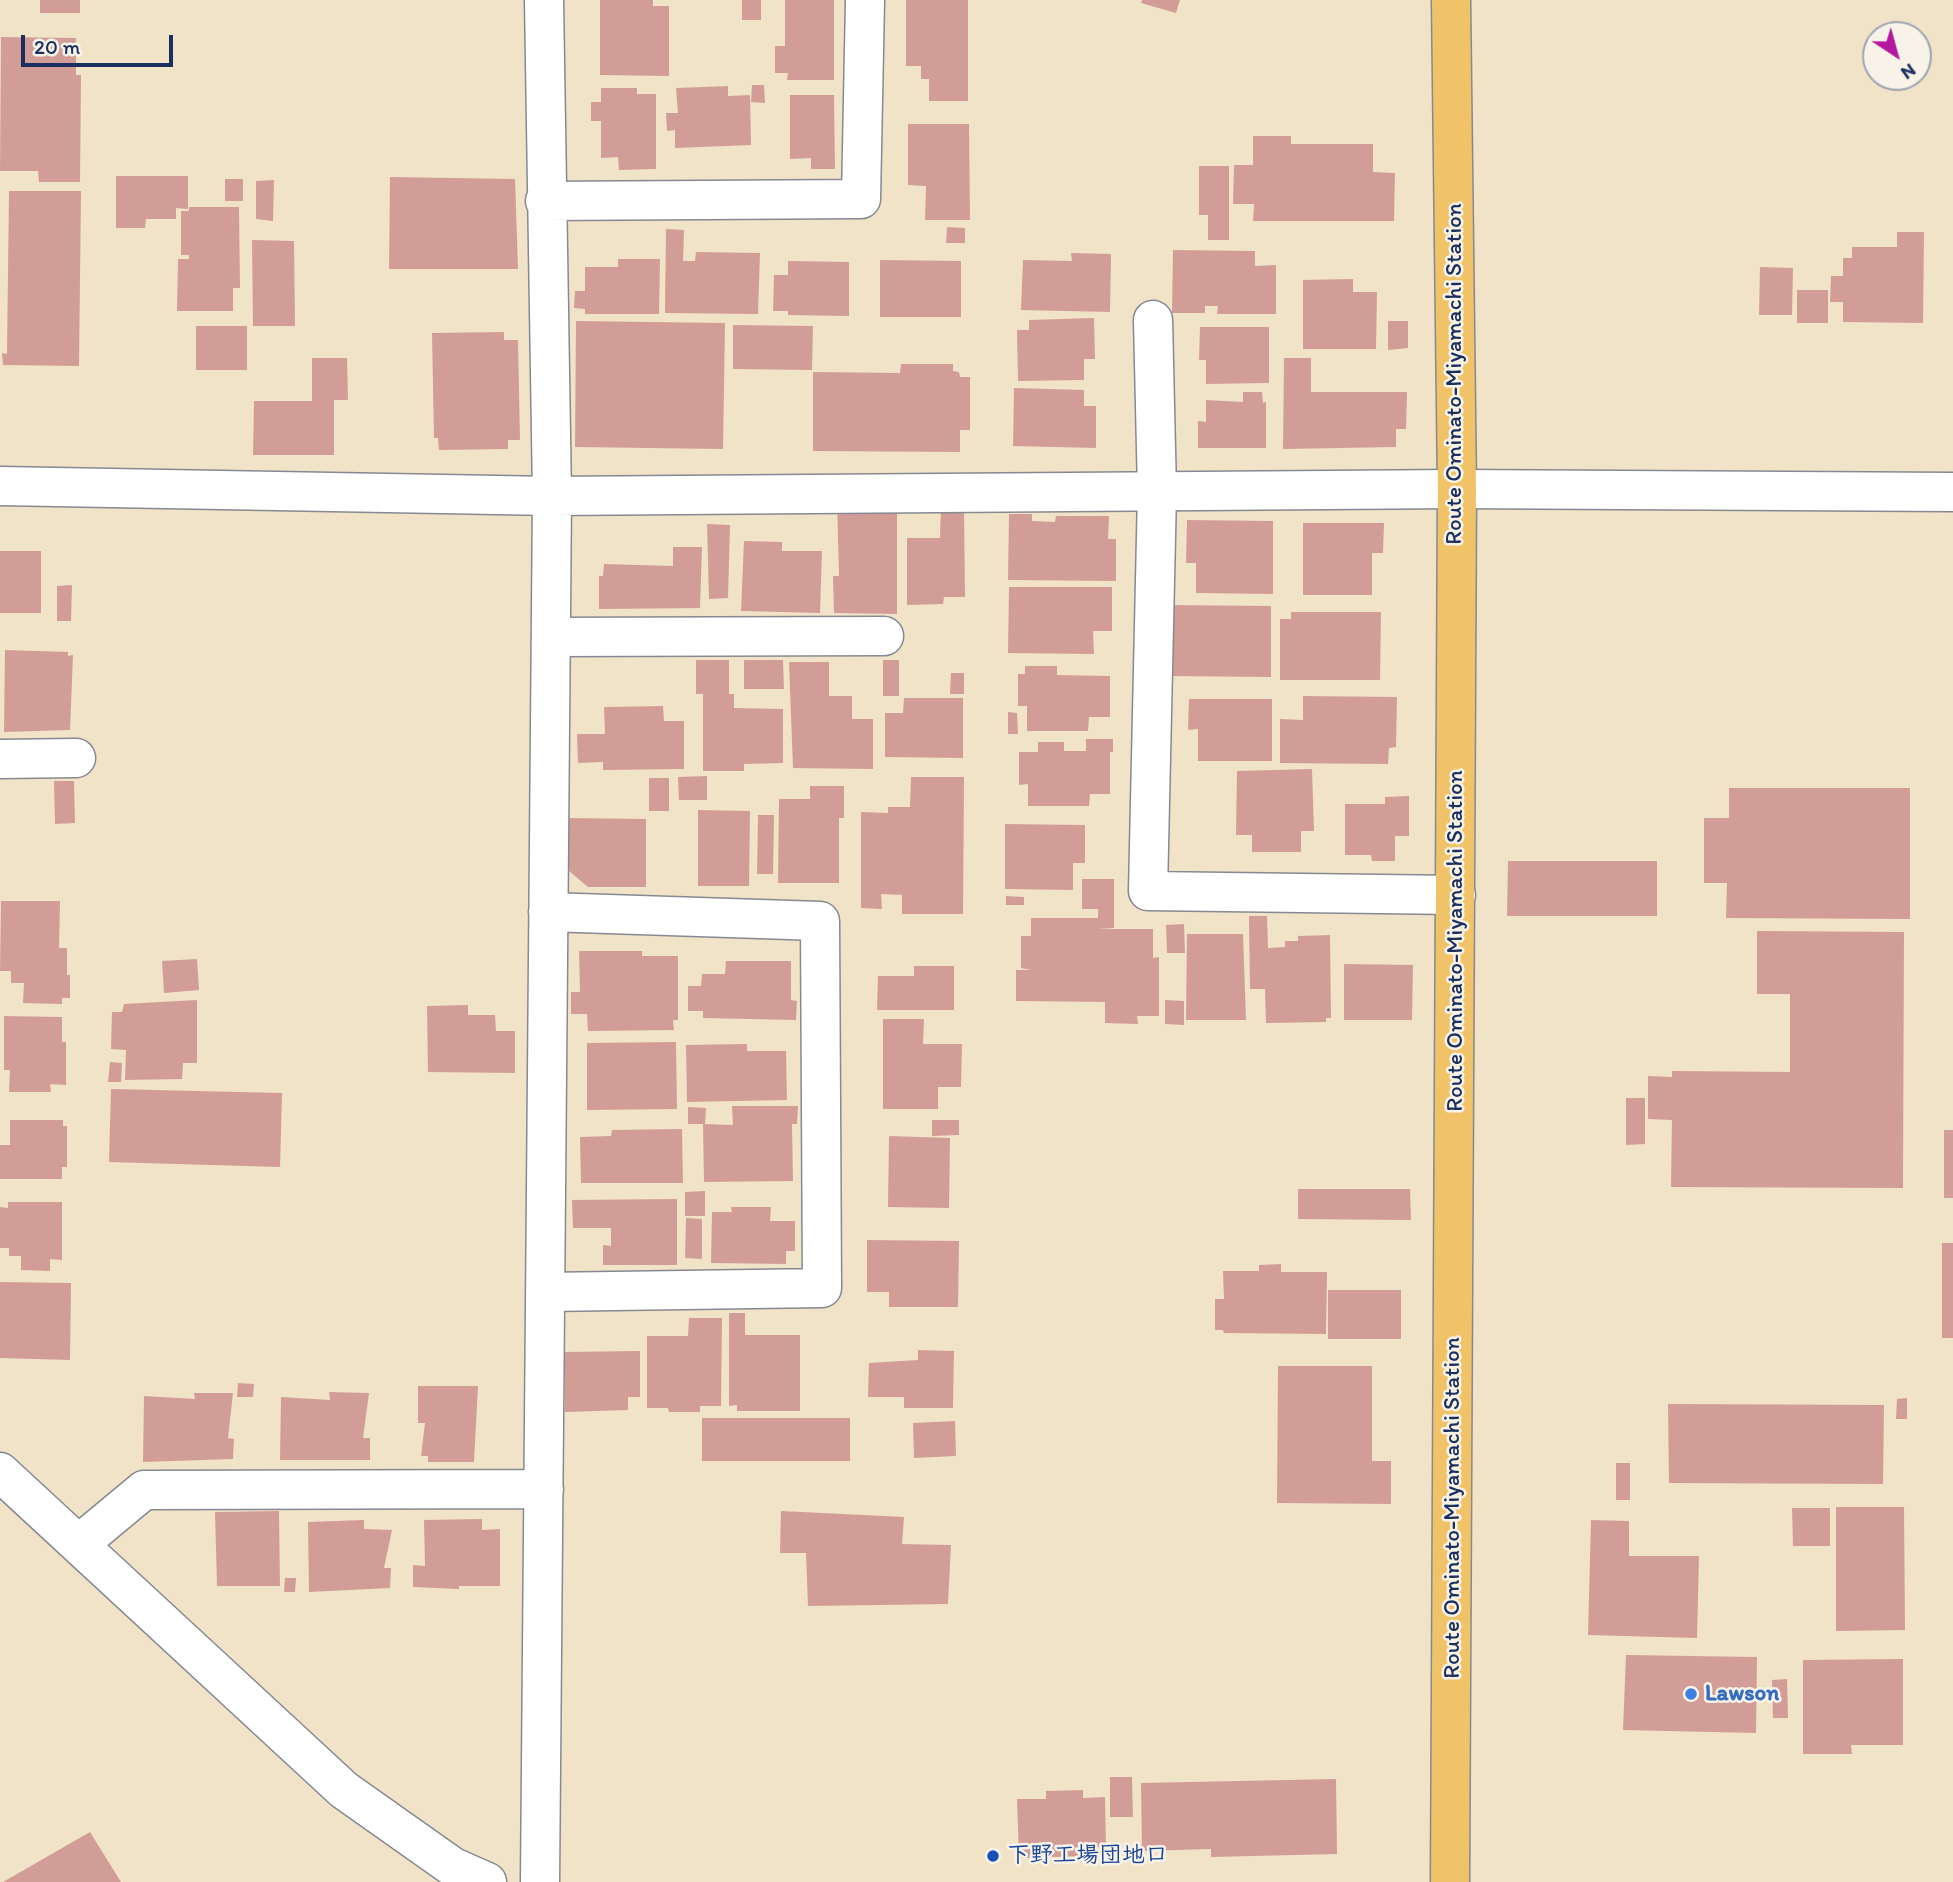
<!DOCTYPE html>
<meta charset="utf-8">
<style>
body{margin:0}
#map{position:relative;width:1953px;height:1882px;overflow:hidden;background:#f1e3c7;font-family:Itim,sans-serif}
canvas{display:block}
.north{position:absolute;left:1862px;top:21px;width:70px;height:70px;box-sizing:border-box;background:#f7f3e8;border:2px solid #9fa5b1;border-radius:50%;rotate:144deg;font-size:19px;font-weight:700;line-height:28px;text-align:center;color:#1b2f5e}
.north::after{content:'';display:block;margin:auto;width:24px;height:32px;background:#b5179e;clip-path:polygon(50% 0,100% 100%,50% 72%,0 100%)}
.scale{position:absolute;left:21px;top:35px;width:152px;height:32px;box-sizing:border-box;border:4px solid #1b2f5e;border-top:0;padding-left:9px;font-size:21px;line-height:24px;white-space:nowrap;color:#1b2f5e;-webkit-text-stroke:5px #f7f3e8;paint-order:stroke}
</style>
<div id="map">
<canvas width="1953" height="1882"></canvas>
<div class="north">N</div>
<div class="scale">20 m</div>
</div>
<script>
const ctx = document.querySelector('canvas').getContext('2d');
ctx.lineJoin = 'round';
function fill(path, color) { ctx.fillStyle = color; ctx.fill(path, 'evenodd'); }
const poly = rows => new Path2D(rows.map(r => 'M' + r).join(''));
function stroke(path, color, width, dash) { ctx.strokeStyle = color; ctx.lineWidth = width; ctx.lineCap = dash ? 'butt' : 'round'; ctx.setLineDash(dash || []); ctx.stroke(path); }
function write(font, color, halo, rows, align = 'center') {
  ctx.font = font + ' Itim,"Klee One",sans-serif'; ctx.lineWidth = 5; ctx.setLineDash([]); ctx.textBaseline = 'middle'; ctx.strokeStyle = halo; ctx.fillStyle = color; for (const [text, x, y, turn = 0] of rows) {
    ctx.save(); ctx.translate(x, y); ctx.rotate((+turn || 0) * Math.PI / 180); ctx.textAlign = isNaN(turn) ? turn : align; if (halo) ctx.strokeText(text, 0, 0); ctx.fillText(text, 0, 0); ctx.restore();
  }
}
fill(poly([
 [40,0,80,0,80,13,40,13],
 [600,0,653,0,653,6,669,6,669,76,600,75],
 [742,0,761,0,761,20,742,20],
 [785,0,834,0,834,80,787,80,788,73,775,73,775,46,785,46],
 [906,0,968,0,968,101,929,101,929,79,921,79,921,66,906,66],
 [1142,0,1180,0,1176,13,1141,3],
 [1,37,76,38,76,75,81,75,80,182,39,182,38,171,0,171],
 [752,85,764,85,765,103,751,102],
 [728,86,728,96,750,95,751,145,675,148,675,130,667,131,666,113,678,113,676,88],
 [601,88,637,88,637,94,656,94,656,169,619,170,618,157,601,158,601,121,591,121,591,102,601,102],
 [790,95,834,95,835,169,811,169,811,158,790,159],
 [908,124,969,124,970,220,925,220,926,186,908,185],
 [1253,136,1291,136,1291,144,1373,144,1373,172,1395,173,1394,221,1253,221,1254,204,1233,204,1234,165,1253,165],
 [1199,166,1229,166,1229,240,1208,240,1208,215,1199,215],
 [116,176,188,176,188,209,176,208,176,219,146,219,145,228,116,228],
 [390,177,515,179,518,269,389,269],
 [225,179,243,179,243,201,225,201],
 [274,180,273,221,256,219,256,181],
 [9,191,81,191,79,366,3,365,2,353,7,354],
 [189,207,239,207,240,288,233,288,233,311,177,311,178,259,189,259,189,255,181,255,181,211,189,211],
 [947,227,965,228,965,243,946,243],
 [666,229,684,230,683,261,695,261,696,252,760,253,758,314,665,313],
 [1897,232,1924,232,1923,323,1843,322,1843,302,1830,302,1831,276,1843,276,1843,258,1852,258,1852,247,1897,247],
 [252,240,294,241,295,326,253,326],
 [1173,250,1255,251,1255,266,1276,265,1276,314,1217,314,1218,306,1205,306,1205,313,1172,313],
 [1071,253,1111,254,1110,312,1021,310,1023,260,1072,261],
 [618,259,660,259,659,314,585,314,585,309,574,308,575,291,585,291,585,267,618,267],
 [880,260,961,261,961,317,880,317],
 [788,261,849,262,849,316,788,315,788,311,773,311,774,275,788,275],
 [1760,267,1793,268,1792,315,1759,315],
 [1353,279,1353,292,1377,292,1376,349,1303,349,1303,280],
 [1797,290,1828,290,1828,323,1797,323],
 [1094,318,1095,359,1084,359,1084,380,1018,381,1017,330,1029,330,1029,320],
 [576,321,725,323,723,449,575,447],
 [1388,321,1408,321,1408,348,1388,350],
 [733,325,813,326,812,370,733,369],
 [196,326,247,326,247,370,196,370],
 [1200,327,1269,327,1269,383,1206,384,1206,360,1199,360],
 [504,332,504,340,518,340,520,440,508,440,508,449,439,450,438,438,434,438,432,333],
 [312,358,347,358,348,400,334,400,334,455,253,455,254,401,312,401],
 [1284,358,1311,358,1311,392,1407,392,1406,429,1396,429,1396,447,1283,449],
 [901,364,953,364,953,371,959,372,960,377,970,377,970,430,960,430,960,452,813,451,813,372,900,373],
 [1014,388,1084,390,1084,406,1096,406,1096,448,1013,446],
 [1243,392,1262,392,1263,403,1266,402,1266,448,1198,448,1198,421,1206,422,1206,400,1243,402],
 [837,500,897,506,897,614,834,613,833,576,839,576],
 [941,508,964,508,965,597,944,597,943,604,907,605,907,538,940,538],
 [1009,514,1032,514,1032,521,1055,522,1056,516,1109,516,1108,539,1116,539,1116,581,1008,580],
 [1187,520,1273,521,1273,594,1196,593,1196,563,1186,563],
 [1303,523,1384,523,1383,553,1372,553,1372,595,1303,595],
 [707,524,730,525,728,598,709,599],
 [744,541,782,542,782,551,822,551,820,613,741,611],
 [673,547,702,547,700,608,599,609,599,576,603,576,604,564,673,566],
 [0,551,41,551,41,613,0,613],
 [72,585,71,621,57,621,57,586],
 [1009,587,1112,587,1112,631,1093,631,1094,654,1008,653],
 [1166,605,1271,606,1271,677,1165,676],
 [1291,612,1381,612,1380,680,1280,680,1280,619,1291,619],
 [5,650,68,652,68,656,73,655,70,730,4,732],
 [696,660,729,660,729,694,734,694,734,708,783,709,783,763,744,764,744,771,703,771,703,694,696,694],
 [744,660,783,660,784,689,744,689],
 [883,660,899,660,899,696,883,696],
 [789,662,829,662,829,696,852,696,852,719,873,719,873,769,793,768],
 [1025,666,1057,666,1057,675,1110,676,1110,717,1089,717,1088,731,1027,731,1027,706,1018,706,1018,674,1025,674],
 [951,673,964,673,964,694,950,694],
 [1303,696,1397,697,1396,747,1389,748,1388,764,1280,763,1280,719,1303,720],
 [904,698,963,698,963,758,885,757,885,713,903,713],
 [1189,699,1272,699,1272,761,1198,761,1198,729,1188,730],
 [663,706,664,721,684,721,684,769,603,770,603,762,578,763,577,734,605,734,604,707],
 [1008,712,1017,713,1018,734,1008,734],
 [1086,739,1113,739,1113,752,1110,752,1110,794,1090,794,1089,806,1028,806,1028,784,1019,785,1019,752,1038,752,1038,742,1064,742,1064,751,1086,751],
 [1312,769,1314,831,1301,831,1301,852,1252,852,1252,835,1236,835,1237,771],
 [707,776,707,800,679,800,678,777],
 [911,777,964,777,963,914,902,914,902,895,881,894,882,909,861,908,861,812,888,813,888,807,910,807],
 [649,778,669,778,669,811,649,811],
 [54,781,74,781,75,823,55,824],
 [810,786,844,786,844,818,839,818,839,883,778,883,779,799,810,799],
 [1729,788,1910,788,1910,919,1726,918,1727,883,1704,883,1704,818,1729,818],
 [1409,796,1409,836,1395,836,1395,861,1372,861,1371,855,1345,855,1345,804,1385,804,1385,797],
 [698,810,750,811,749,886,698,886],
 [758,815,774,815,773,874,757,874],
 [568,818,646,819,646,887,588,887,569,871],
 [1005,824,1085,825,1085,863,1073,863,1073,890,1005,889],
 [1508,861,1657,861,1657,916,1507,916],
 [1082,879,1114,879,1114,928,1098,929,1153,929,1153,958,1159,957,1159,1016,1137,1016,1138,1024,1105,1023,1105,1002,1016,1001,1016,970,1031,970,1021,968,1021,936,1031,936,1031,918,1098,918,1098,909,1082,909],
 [1006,896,1024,897,1024,905,1006,905],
 [1,901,60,901,59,948,67,948,67,975,70,975,70,998,62,998,62,1004,23,1003,24,983,11,983,11,971,0,971],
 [1249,916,1267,916,1268,948,1285,947,1285,941,1298,941,1298,936,1330,935,1331,1018,1326,1018,1326,1022,1266,1023,1265,989,1250,989],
 [1184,924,1185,953,1167,953,1166,925],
 [1757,931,1904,932,1903,1188,1671,1187,1672,1120,1648,1119,1648,1076,1672,1077,1672,1071,1790,1072,1790,994,1757,994],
 [1187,934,1243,934,1246,1020,1186,1020],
 [579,951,642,951,642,956,678,956,678,1020,673,1020,674,1030,588,1031,587,1014,571,1014,571,992,580,992],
 [197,959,199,990,164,993,162,961],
 [726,961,791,961,791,1000,797,1001,796,1020,703,1018,703,1011,688,1011,688,986,701,986,702,974,725,974],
 [1344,964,1413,965,1412,1020,1344,1020],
 [914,966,954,966,954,1010,877,1010,878,976,914,976],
 [197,1000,197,1063,183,1063,182,1079,125,1080,126,1050,111,1049,112,1012,122,1012,124,1004],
 [1165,1000,1184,1001,1184,1025,1165,1024],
 [468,1005,468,1015,495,1015,496,1031,515,1031,515,1073,428,1072,427,1006],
 [4,1016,62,1017,62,1042,66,1042,66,1085,50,1084,51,1092,9,1092,10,1070,4,1070],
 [883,1019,924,1019,923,1044,962,1044,961,1087,938,1087,938,1109,883,1109],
 [676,1042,677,1109,587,1110,587,1043],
 [747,1044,747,1051,786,1051,787,1100,687,1102,686,1045],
 [110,1062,122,1063,121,1082,108,1082],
 [111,1089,282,1093,280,1167,109,1162],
 [1626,1098,1645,1098,1645,1144,1626,1145],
 [732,1106,798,1106,797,1124,792,1124,793,1181,704,1182,703,1124,733,1125],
 [688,1107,706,1108,705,1124,688,1124],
 [10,1120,63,1120,63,1126,67,1126,67,1167,62,1167,62,1179,0,1179,0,1145,10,1145],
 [932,1120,959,1120,959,1135,932,1136],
 [682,1129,683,1183,581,1183,580,1137,611,1136,612,1130],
 [1944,1130,1953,1130,1953,1198,1944,1198],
 [889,1136,950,1138,949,1208,888,1207],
 [1298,1189,1410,1189,1411,1220,1298,1219],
 [705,1191,705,1216,685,1216,685,1192],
 [677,1199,677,1265,603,1265,603,1245,611,1246,611,1228,573,1228,572,1200],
 [8,1202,62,1202,62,1260,50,1259,50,1271,21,1270,21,1256,9,1256,9,1248,0,1248,0,1207,8,1208],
 [731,1207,771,1207,770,1221,795,1221,795,1251,786,1251,786,1264,711,1263,712,1212,732,1212],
 [686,1218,702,1219,702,1259,685,1258],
 [867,1240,959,1241,958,1307,889,1307,889,1292,867,1292],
 [1942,1243,1953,1243,1953,1338,1942,1338],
 [1281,1264,1281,1272,1327,1272,1326,1334,1224,1333,1223,1330,1215,1330,1215,1299,1224,1299,1223,1271,1259,1271,1259,1265],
 [0,1282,71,1283,70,1360,0,1358],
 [1328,1290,1401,1290,1401,1339,1328,1339],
 [729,1313,745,1313,745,1335,800,1335,800,1411,737,1411,737,1405,729,1406],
 [689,1318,722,1318,721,1406,700,1406,700,1412,669,1412,668,1408,647,1408,647,1336,688,1336],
 [918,1350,954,1351,953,1408,904,1408,904,1397,868,1397,869,1363,918,1360],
 [640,1351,640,1397,628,1397,628,1410,565,1412,565,1352],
 [1278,1366,1372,1366,1372,1461,1391,1461,1391,1504,1277,1503],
 [238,1383,254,1384,253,1397,237,1397],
 [418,1386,478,1386,474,1462,428,1462,428,1456,421,1456,425,1423,418,1423],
 [329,1392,369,1393,363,1438,370,1438,370,1460,280,1460,281,1397,330,1400],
 [194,1393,233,1393,228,1438,234,1439,233,1459,143,1462,144,1396,195,1399],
 [1907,1398,1907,1419,1896,1419,1897,1399],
 [1668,1404,1884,1405,1883,1484,1669,1483],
 [702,1418,850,1418,850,1461,702,1461],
 [955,1421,956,1456,914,1458,913,1423],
 [1616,1463,1630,1463,1630,1500,1616,1500],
 [1836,1507,1904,1507,1905,1630,1836,1631],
 [1792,1508,1830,1508,1830,1546,1793,1546],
 [279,1511,280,1586,217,1586,215,1512],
 [781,1511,904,1517,902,1544,951,1545,948,1604,808,1606,806,1553,780,1553],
 [482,1519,482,1530,500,1529,500,1586,459,1586,459,1589,413,1587,413,1565,425,1566,424,1520],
 [364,1520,364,1529,392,1530,384,1568,391,1568,390,1588,309,1592,308,1522],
 [1591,1520,1629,1521,1629,1556,1699,1556,1697,1638,1588,1635],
 [285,1578,296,1578,295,1592,284,1592],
 [1626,1655,1757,1657,1756,1733,1623,1730],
 [1903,1659,1903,1745,1851,1745,1852,1754,1803,1754,1803,1660],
 [1787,1679,1788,1718,1773,1718,1772,1680],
 [1110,1777,1132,1777,1133,1817,1110,1817],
 [1336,1779,1337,1854,1211,1857,1211,1849,1142,1851,1141,1783],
 [1083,1790,1083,1798,1105,1797,1106,1847,1088,1847,1089,1856,1019,1858,1017,1799,1046,1799,1046,1791],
 [90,1832,121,1882,3,1882]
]), '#d39d97');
const minor = poly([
 [545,201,861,199,865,0],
 [1153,320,1157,492,1148,891,1456,895],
 [0,486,552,496,1457,489,1953,492],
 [551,637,884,636],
 [0,759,76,758],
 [545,1292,822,1288,820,921,548,912],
 [0,1472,344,1790,453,1867,487,1882],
 [79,1544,144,1490,544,1489],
 [540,1882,552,496,544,0]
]);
const major = poly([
 [1450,1882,1457,489,1451,0]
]);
stroke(minor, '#868992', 41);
stroke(major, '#868992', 41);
stroke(minor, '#fff', 38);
stroke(major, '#f0c369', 38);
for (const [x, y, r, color] of [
 [1691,1694,7,"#3f7fe0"],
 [993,1856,7,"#1a4fb4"]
]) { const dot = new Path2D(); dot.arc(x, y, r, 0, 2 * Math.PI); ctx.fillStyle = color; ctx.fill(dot); stroke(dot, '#f7f3e8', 2.5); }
write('23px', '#1b2f5e', '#f7f3e8', [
 ["Route Ominato-Miyamachi Station",1455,374,-90],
 ["Route Ominato-Miyamachi Station",1456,941,-90],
 ["Route Ominato-Miyamachi Station",1453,1508,-90]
]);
write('bold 23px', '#366cbe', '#f7f3e8', [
 ["Lawson",1705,1694]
], 'left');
write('bold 23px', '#164399', '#f7f3e8', [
 ["下野工場団地口",1007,1856]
], 'left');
</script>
